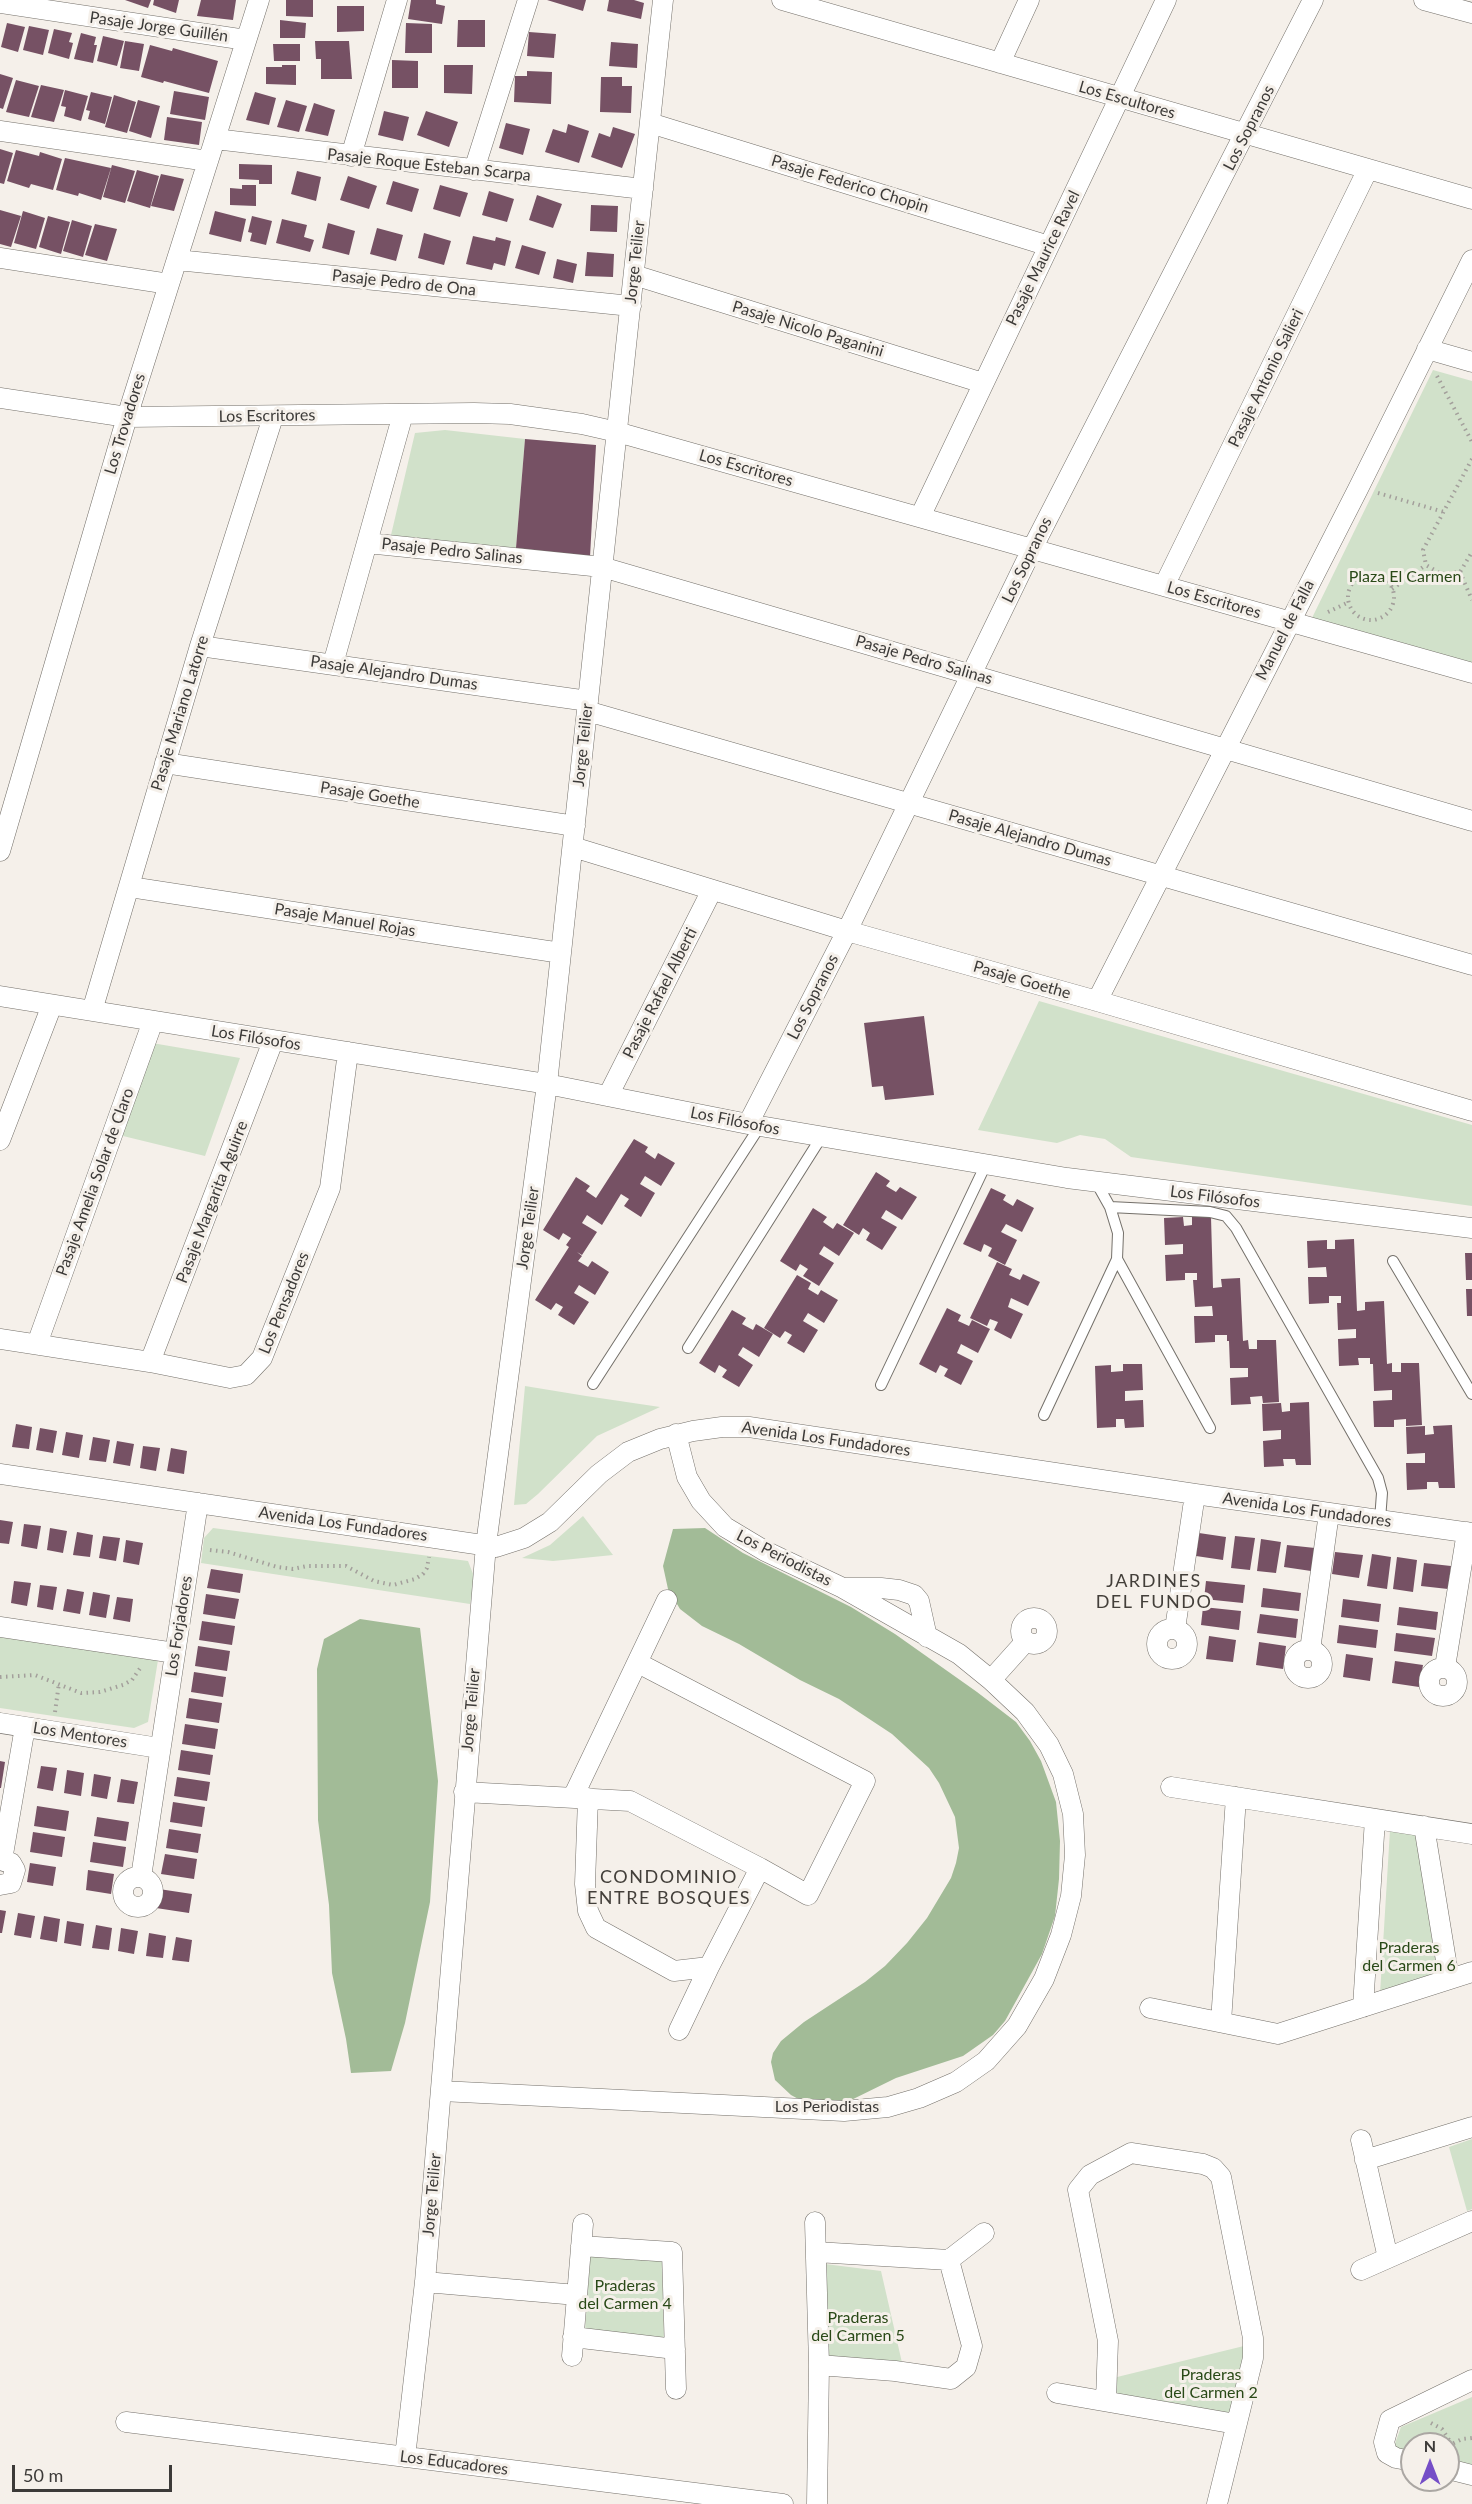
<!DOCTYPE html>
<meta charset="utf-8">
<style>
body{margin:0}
#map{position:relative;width:1472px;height:2504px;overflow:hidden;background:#f5f0ea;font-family:Lato,sans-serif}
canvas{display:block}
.north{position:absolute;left:1400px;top:2432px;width:60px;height:60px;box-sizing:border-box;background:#f5f0ea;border:2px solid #aba7a3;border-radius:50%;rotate:0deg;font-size:16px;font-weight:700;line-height:24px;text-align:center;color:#3c3a38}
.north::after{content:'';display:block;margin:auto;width:21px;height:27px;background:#754ec7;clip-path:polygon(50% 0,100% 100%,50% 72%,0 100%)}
.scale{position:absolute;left:12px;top:2465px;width:160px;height:27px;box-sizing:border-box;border:3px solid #3c3a38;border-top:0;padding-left:8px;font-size:18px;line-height:21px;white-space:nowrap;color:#3c3a38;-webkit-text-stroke:4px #f5f0ea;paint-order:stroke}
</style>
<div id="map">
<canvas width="1472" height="2504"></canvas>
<div class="north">N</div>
<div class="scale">50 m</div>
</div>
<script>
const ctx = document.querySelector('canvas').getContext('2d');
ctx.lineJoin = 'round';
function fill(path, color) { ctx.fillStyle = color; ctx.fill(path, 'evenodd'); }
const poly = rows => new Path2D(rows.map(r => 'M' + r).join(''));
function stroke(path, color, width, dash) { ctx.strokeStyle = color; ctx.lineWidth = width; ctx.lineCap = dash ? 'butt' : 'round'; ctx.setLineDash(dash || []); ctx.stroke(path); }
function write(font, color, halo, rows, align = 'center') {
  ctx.font = font + ' Lato,sans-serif'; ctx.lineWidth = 6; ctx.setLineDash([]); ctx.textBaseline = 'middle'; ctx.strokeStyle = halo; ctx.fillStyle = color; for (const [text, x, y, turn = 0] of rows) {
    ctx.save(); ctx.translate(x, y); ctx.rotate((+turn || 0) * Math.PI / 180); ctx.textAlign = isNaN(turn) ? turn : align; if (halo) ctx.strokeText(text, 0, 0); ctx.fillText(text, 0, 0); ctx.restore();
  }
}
fill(poly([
 [1433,370,1472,381,1472,665,1311,620],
 [445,430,525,439,516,548,413,540,391,535,415,433],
 [1039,1001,1472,1125,1472,1206,1131,1157,1105,1139,1080,1135,1057,1143,978,1130],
 [152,1043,240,1058,205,1156,119,1135],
 [525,1386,586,1396,660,1407,597,1436,538,1494,526,1504,514,1505],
 [583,1516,613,1555,553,1561,522,1558,550,1545],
 [213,1528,468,1561,475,1579,470,1604,201,1563,204,1538],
 [0,1633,158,1660,148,1722,134,1728,0,1708],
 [1390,1830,1416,1834,1438,1977,1380,1994],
 [1472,2139,1472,2209,1467,2211,1449,2147],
 [590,2256,662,2259,664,2340,585,2330],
 [825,2264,881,2271,903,2367,824,2359],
 [1248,2345,1233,2418,1111,2398,1113,2378],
 [1472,2397,1472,2468,1448,2462,1448,2444,1412,2444,1412,2453,1393,2449,1401,2427]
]), '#d1e1ca');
fill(poly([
 [705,1528,743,1553,851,1607,895,1634,977,1692,1016,1722,1030,1741,1041,1761,1056,1802,1060,1841,1059,1879,1055,1916,1042,1954,1005,2021,993,2035,963,2056,896,2078,841,2105,802,2101,791,2095,775,2080,771,2062,773,2053,781,2041,804,2022,865,1982,885,1966,907,1943,927,1918,951,1878,956,1863,959,1848,955,1817,939,1783,929,1768,892,1734,839,1699,800,1680,739,1644,702,1626,680,1609,668,1589,663,1566,673,1529],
 [360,1619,420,1628,438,1781,430,1902,405,2023,391,2071,351,2073,346,2039,332,1973,329,1905,318,1820,317,1669,324,1639]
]), '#a2bb97');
fill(poly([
 [125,0,151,0,148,8],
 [154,0,179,0,176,13,153,5],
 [201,0,236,0,233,20,197,16],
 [286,0,313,0,313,17,286,16],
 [411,0,436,0,436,4,445,6,442,24,408,19],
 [547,0,586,0,583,11],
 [609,0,634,0,644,3,641,19,607,11],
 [337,6,364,6,364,31,337,32],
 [280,20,306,23,305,38,280,38],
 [458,20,485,20,485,47,457,47],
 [7,23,25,27,18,52,1,47],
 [406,23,432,24,432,53,405,53],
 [29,26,49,30,43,55,23,50],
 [54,29,72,33,69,42,73,43,69,59,48,53],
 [529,32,556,34,554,58,527,56],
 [81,33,96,37,94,45,97,45,93,63,74,59],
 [103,36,124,41,117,66,97,61],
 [125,41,144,44,139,71,120,68],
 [315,41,349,41,352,79,321,79,321,59,316,59],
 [611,42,638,44,637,68,609,66],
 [273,44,300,44,300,61,274,61],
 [150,45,172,51,173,48,218,61,209,93,164,81,163,83,141,77],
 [392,60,418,61,418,88,392,88],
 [282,65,296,65,296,85,266,84,266,67,282,67],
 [444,65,473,65,472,94,444,93],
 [527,71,552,72,551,104,514,102,515,76,527,76],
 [0,74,13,78,3,109,0,108],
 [601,77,622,77,622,86,632,86,631,113,600,112],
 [16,80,39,86,29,117,6,112],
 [41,85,64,90,54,122,31,117],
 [65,90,88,96,81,121,64,116,66,107,61,106],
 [174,91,209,97,205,120,170,114],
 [91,92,112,97,105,124,88,119,90,111,86,110],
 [255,92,276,98,269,125,246,120],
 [114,95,136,102,127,133,105,127],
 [138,100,160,106,151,138,129,131],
 [286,100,307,106,299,132,277,127],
 [314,103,335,110,328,136,305,131],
 [384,111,409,117,403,141,378,135],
 [426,111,458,122,449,147,417,135],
 [167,117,202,122,199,145,164,140],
 [506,123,530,129,523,155,499,148],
 [568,124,589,131,579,163,545,152,553,129,566,133],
 [613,127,635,134,622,168,591,157,599,133,610,137],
 [0,149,13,153,4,184,0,183],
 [16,150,39,156,40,152,62,159,53,190,31,184,29,188,7,181],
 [65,158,111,168,101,200,79,193,78,196,56,190],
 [239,164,272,165,272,184,259,184,259,180,239,179],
 [112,165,135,171,125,203,103,197],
 [137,170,159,176,150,208,127,201],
 [297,171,321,177,316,201,291,194],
 [161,174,184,179,174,211,151,206],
 [348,176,377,186,369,209,340,200],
 [393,181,419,189,412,212,386,204],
 [242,185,256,185,256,206,230,205,230,188,242,189],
 [440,185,468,193,460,217,433,209],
 [489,191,514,199,507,222,482,215],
 [537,195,562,204,553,228,529,220],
 [591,205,618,206,617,232,590,231],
 [0,210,21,216,11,247,0,244],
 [23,211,45,218,36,249,14,243],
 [215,211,246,219,241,242,209,234],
 [48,216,70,222,61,254,39,247],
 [252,216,272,221,266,245,250,241,252,233,248,232],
 [282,219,307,225,304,237,314,240,310,252,276,243],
 [72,220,92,226,83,257,63,251],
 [328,223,355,231,349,255,322,248],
 [95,224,117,229,107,261,85,255],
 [377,228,403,235,396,261,370,254],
 [424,233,451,241,444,265,418,258],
 [473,236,495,241,496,237,511,241,505,266,494,263,492,270,466,264],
 [522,245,546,252,539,275,515,268],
 [587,252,614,254,613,277,585,276],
 [557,259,577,264,573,283,553,278],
 [525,439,596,445,590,557,516,548],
 [924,1016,934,1095,885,1100,883,1086,872,1087,864,1023],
 [634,1139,648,1147,645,1152,655,1159,658,1153,675,1163,661,1186,645,1176,640,1184,655,1193,641,1217,624,1206,629,1199,621,1194,602,1225,587,1215,582,1223,597,1232,582,1255,577,1252,582,1256,578,1261,588,1267,592,1261,609,1272,595,1295,579,1285,574,1293,589,1302,574,1325,558,1315,563,1307,556,1303,551,1310,535,1300,569,1247,566,1245,571,1238,563,1233,559,1240,543,1230,576,1177,590,1186,586,1191,596,1198],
 [876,1172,890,1181,886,1186,896,1192,900,1187,917,1197,902,1220,886,1210,881,1218,897,1227,882,1250,866,1240,870,1233,863,1228,859,1235,843,1225],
 [991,1188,1006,1195,1003,1200,1013,1206,1017,1199,1034,1208,1022,1232,1006,1224,1001,1232,1017,1240,1005,1265,988,1256,992,1248,984,1244,981,1252,963,1244],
 [813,1208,827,1217,823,1222,833,1229,837,1223,854,1233,839,1256,824,1246,819,1254,834,1263,819,1286,803,1276,808,1269,800,1264,796,1271,780,1261],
 [1183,1217,1184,1226,1192,1225,1192,1217,1211,1217,1213,1288,1222,1287,1221,1279,1240,1278,1243,1341,1248,1340,1249,1349,1257,1349,1257,1340,1276,1340,1279,1402,1263,1403,1262,1396,1250,1397,1251,1404,1231,1405,1230,1378,1248,1377,1248,1368,1230,1368,1229,1341,1227,1341,1227,1335,1215,1335,1215,1342,1195,1343,1194,1316,1213,1316,1212,1306,1195,1307,1193,1280,1197,1280,1197,1273,1185,1273,1185,1280,1166,1281,1165,1255,1183,1254,1183,1244,1165,1245,1164,1218],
 [1354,1239,1357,1311,1365,1310,1365,1302,1384,1301,1387,1364,1392,1363,1392,1372,1401,1372,1401,1363,1419,1363,1422,1425,1406,1426,1406,1419,1394,1420,1394,1427,1374,1427,1373,1401,1392,1400,1392,1390,1374,1391,1373,1364,1370,1364,1370,1358,1358,1358,1359,1365,1339,1366,1338,1339,1356,1338,1356,1329,1338,1330,1337,1303,1341,1303,1341,1296,1329,1296,1329,1303,1309,1304,1308,1277,1327,1277,1326,1267,1308,1268,1307,1241,1327,1240,1327,1249,1335,1249,1335,1240],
 [1465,1253,1472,1253,1472,1280,1466,1280],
 [997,1262,1012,1269,1009,1275,1020,1280,1023,1274,1040,1282,1028,1306,1011,1298,1008,1307,1023,1314,1011,1339,994,1330,998,1322,990,1319,987,1326,970,1318],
 [797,1275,811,1283,808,1289,818,1295,821,1290,838,1300,824,1323,808,1313,803,1321,818,1330,804,1353,787,1343,792,1335,785,1331,780,1338,764,1328],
 [1466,1289,1472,1289,1472,1316,1467,1316],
 [947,1308,961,1315,958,1321,969,1326,972,1320,990,1329,978,1353,961,1344,957,1353,973,1361,961,1385,944,1376,948,1369,940,1365,936,1373,919,1364],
 [732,1310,746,1318,742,1324,753,1330,756,1324,773,1334,759,1357,743,1347,738,1355,753,1365,739,1387,722,1377,727,1370,719,1365,715,1373,699,1363],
 [1123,1364,1142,1364,1143,1390,1125,1391,1125,1401,1143,1400,1144,1427,1125,1428,1124,1419,1116,1419,1116,1427,1097,1428,1095,1366,1111,1365,1111,1372,1123,1371],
 [1309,1402,1311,1465,1296,1465,1295,1459,1283,1459,1284,1466,1264,1467,1263,1441,1281,1439,1281,1430,1263,1431,1262,1404,1281,1403,1282,1412,1290,1411,1290,1403],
 [16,1424,32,1427,29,1449,12,1447],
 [1452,1425,1455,1488,1439,1488,1438,1482,1427,1482,1427,1489,1407,1490,1406,1463,1425,1463,1425,1453,1407,1454,1406,1427,1425,1426,1425,1435,1434,1434,1433,1426],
 [40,1428,57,1431,53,1453,36,1450],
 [66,1432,83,1435,79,1458,62,1455],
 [93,1437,110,1440,106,1462,89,1460],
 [117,1441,134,1444,130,1466,113,1463],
 [143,1446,160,1448,156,1471,140,1468],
 [171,1448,187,1451,184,1474,167,1471],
 [0,1520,13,1522,9,1544,0,1543],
 [24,1524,41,1526,37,1549,21,1546],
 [50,1528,67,1531,63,1553,47,1550],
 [77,1532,93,1535,90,1557,73,1555],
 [1199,1533,1226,1537,1223,1560,1196,1556],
 [103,1536,120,1538,116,1561,99,1558],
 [1235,1536,1255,1538,1250,1570,1231,1568],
 [1261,1539,1281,1542,1276,1573,1257,1571],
 [126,1540,143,1543,139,1565,123,1562],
 [1287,1545,1315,1548,1311,1571,1284,1567],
 [1335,1552,1363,1555,1359,1578,1332,1574],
 [1372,1554,1391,1557,1387,1589,1367,1586],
 [1397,1557,1417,1560,1413,1592,1393,1589],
 [1424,1563,1451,1566,1448,1589,1421,1586],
 [211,1569,243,1574,240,1593,207,1588],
 [14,1581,31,1583,27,1606,11,1603],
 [1206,1581,1245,1585,1243,1603,1204,1599],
 [40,1585,57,1587,53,1610,37,1607],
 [1263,1588,1301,1593,1299,1611,1261,1607],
 [67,1589,84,1592,80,1614,63,1611],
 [93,1592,110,1595,106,1618,89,1615],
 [206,1594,239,1599,235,1619,203,1614],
 [117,1597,133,1599,130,1622,113,1619],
 [1343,1599,1381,1604,1379,1622,1341,1617],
 [1203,1607,1241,1611,1239,1630,1201,1625],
 [1399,1607,1438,1612,1436,1630,1397,1625],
 [1260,1614,1298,1619,1296,1638,1257,1633],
 [202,1621,235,1626,232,1645,199,1640],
 [1339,1625,1378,1630,1376,1648,1337,1643],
 [1396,1633,1435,1638,1432,1656,1394,1651],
 [1209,1636,1236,1640,1233,1662,1206,1659],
 [1259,1642,1286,1646,1283,1669,1256,1665],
 [198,1646,230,1651,227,1671,195,1666],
 [1346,1654,1373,1658,1370,1681,1343,1677],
 [1395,1661,1423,1665,1419,1687,1392,1683],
 [194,1672,226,1677,223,1697,191,1692],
 [189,1698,222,1703,219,1723,186,1718],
 [185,1724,218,1729,215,1749,182,1744],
 [181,1750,213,1755,210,1775,178,1770],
 [0,1761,5,1762,1,1788,0,1788],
 [41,1766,57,1768,53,1791,37,1788],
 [67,1770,84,1773,81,1796,64,1793],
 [94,1774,111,1777,107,1799,91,1796],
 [177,1777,210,1782,207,1801,174,1796],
 [121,1779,138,1782,134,1804,117,1802],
 [173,1802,205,1807,202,1827,170,1822],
 [37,1806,69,1811,66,1831,34,1826],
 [97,1817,129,1822,126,1841,94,1836],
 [169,1829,201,1834,198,1853,166,1848],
 [33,1832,65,1837,62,1857,30,1852],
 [93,1842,126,1847,123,1867,90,1862],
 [165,1854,197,1859,194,1879,161,1874],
 [30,1863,56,1867,53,1886,27,1882],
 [88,1870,114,1874,111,1894,86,1890],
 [159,1889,192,1894,189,1913,156,1908],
 [0,1910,6,1911,2,1933,0,1933],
 [18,1913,35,1916,31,1938,14,1935],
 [44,1916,60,1919,57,1942,40,1939],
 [67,1921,84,1924,81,1946,64,1943],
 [96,1925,112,1928,109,1950,92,1948],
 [121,1928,138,1931,134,1954,118,1951],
 [149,1933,166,1936,163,1958,146,1956],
 [176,1937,192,1940,189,1962,172,1960]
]), '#765164');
const lane = poly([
 [1110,1207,1210,1212,1226,1216,1236,1228,1378,1478,1382,1493,1380,1520],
 [1117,1259,1210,1428],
 [1393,1261,1472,1394],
 [688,1348,822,1136],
 [593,1384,760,1126],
 [881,1385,986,1164],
 [1044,1415,1117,1259,1118,1233,1110,1207,1096,1182]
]);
const street = poly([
 [782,0,1472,199],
 [1424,0,1472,13],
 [0,3,246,40],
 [1000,63,1029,0],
 [650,123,1049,246],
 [0,131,208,161],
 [215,139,643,189],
 [351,156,397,0],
 [474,170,528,0],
 [0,258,169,284],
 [177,260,631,306],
 [634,275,983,383],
 [1427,349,1472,362],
 [0,398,127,417,474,413,510,414,582,424,617,432,1472,673],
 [920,517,1166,0],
 [367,543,602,567,1472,821],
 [1164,586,1368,169],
 [200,646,588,701],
 [333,664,403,414],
 [587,711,1472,965],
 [165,763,575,826],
 [573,847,847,931,1097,1001,1472,1111],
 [0,851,127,417,259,0],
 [130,887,561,953],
 [0,996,547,1084,748,1124,1067,1178,1472,1228],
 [1097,1001,1358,489,1472,260],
 [92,1011,200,646,273,417],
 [608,1096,712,890],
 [748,1124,847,931,1032,549,1313,0],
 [0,1140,52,1005],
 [0,1339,150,1362,230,1378,246,1375,262,1358,330,1188,348,1052],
 [37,1344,153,1021],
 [150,1362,273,1041],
 [0,1474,496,1547,524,1538,550,1522,599,1474,628,1452,660,1439,693,1431,722,1427,749,1427,1195,1494,1472,1533],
 [845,1588,881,1588,899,1590,914,1595,919,1601,927,1637],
 '1021 1631a13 13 0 1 1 26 0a13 13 0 1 1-26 0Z',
 [0,1627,175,1653],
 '1157 1644a15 15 0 1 1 30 0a15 15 0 1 1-30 0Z',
 [1175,1629,1195,1494],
 '1294 1664a14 14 0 1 1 28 0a14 14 0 1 1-28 0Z',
 [1310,1650,1329,1513],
 [1445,1667,1467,1532],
 '1429 1682a14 14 0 1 1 28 0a14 14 0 1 1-28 0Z',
 [991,1680,1026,1641],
 [0,1723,159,1748],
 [1171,1787,1472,1834],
 [464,1792,630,1801,760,1868,808,1895,865,1781,638,1663],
 [573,1797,667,1600],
 [588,1798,585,1884,588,1911,596,1928,674,1971,709,1967,760,1868],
 [1424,1826,1449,1979],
 [0,1860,11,1863,15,1870,11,1883,0,1885],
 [2,1860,25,1727],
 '123 1892a15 15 0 1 1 30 0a15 15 0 1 1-30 0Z',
 [141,1877,198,1503],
 [1363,2007,1375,1819],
 [1150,2008,1278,2034,1472,1972],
 [1221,2022,1236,1797],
 [679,2030,709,1967],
 [441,2091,844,2111,888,2107,919,2098,956,2082,986,2061,1017,2026,1044,1979,1061,1935,1071,1896,1075,1855,1073,1814,1063,1774,1049,1745,1025,1712,991,1680,959,1654,843,1588,765,1551,725,1527,701,1501,687,1477,676,1434],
 [1361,2140,1388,2258],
 [1365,2160,1472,2127],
 [815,2222,819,2365,817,2504],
 [581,2246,672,2252,676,2389],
 [816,2252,949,2260,984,2233],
 [1361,2270,1472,2221],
 [425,2282,577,2295],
 [573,2337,675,2349],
 [572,2356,583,2224],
 [819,2365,895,2371,951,2379,966,2367,972,2346,949,2260],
 [1057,2393,1236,2424],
 [1106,2401,1108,2341,1078,2190,1090,2175,1131,2153,1203,2164,1213,2168,1221,2177,1253,2338,1253,2358,1217,2504],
 [126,2422,783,2504],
 [405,2457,425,2282,486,1545,547,1084,663,0],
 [1412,2461,1396,2458,1387,2453,1384,2442,1390,2420,1472,2380],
 [1448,2469,1472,2475]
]);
stroke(lane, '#74706a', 12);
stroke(street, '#74706a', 21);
stroke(poly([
 [1437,376,1472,442],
 [1472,459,1423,550,1426,565,1441,574,1460,572,1472,552],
 [1378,493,1444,512],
 [1460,572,1472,600],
 '1348 597a23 23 0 1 1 46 0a23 23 0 1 1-46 0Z',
 [1392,589,1426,565],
 [1328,612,1349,602],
 [210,1550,228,1552,277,1567,293,1569,307,1566,346,1566,374,1581,393,1585,415,1579,423,1574,427,1568,429,1557],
 [0,1677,35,1675,81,1693,100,1692,123,1685,132,1680,141,1667],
 [55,1712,59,1683],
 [1431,2423,1442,2429,1451,2443],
 [1448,2446,1462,2439,1472,2438]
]), '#a39f9b', 4, [1.5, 4.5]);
stroke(lane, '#fff', 10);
stroke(street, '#fff', 20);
write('16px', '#3c3a38', '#f5f0ea', [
 ["Pasaje Jorge Guillén",159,27,8],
 ["Los Escultores",1127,100,16],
 ["Los Sopranos",1249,128,-63],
 ["Pasaje Roque Esteban Scarpa",429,165,6],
 ["Pasaje Federico Chopin",850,184,17],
 ["Pasaje Maurice Ravel",1043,258,-64],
 ["Jorge Teilier",635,262,-84],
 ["Pasaje Pedro de Ona",404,283,6],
 ["Pasaje Nicolo Paganini",808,329,17],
 ["Pasaje Antonio Salieri",1266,378,-64],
 ["Los Escritores",267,416,-1],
 ["Los Trovadores",125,424,-73],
 ["Los Escritores",746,468,16],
 ["Pasaje Pedro Salinas",452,551,6],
 ["Los Sopranos",1027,560,-64],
 ["Los Escritores",1214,600,16],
 ["Manuel de Falla",1285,630,-63],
 ["Pasaje Pedro Salinas",924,660,16],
 ["Pasaje Alejandro Dumas",394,673,8],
 ["Pasaje Mariano Latorre",180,713,-73],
 ["Jorge Teilier",583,745,-84],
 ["Pasaje Goethe",370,795,9],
 ["Pasaje Alejandro Dumas",1030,838,16],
 ["Pasaje Manuel Rojas",345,920,9],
 ["Pasaje Goethe",1022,980,16],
 ["Pasaje Rafael Alberti",660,993,-63],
 ["Los Sopranos",813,997,-63],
 ["Los Filósofos",256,1038,9],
 ["Los Filósofos",735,1121,11],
 ["Pasaje Amelia Solar de Claro",95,1182,-70],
 ["Los Filósofos",1215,1197,7],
 ["Pasaje Margarita Aguirre",212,1202,-69],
 ["Jorge Teilier",528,1228,-82],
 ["Los Pensadores",284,1303,-68],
 ["Avenida Los Fundadores",826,1439,8],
 ["Avenida Los Fundadores",1307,1510,8],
 ["Avenida Los Fundadores",343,1524,8],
 ["Los Periodistas",784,1558,27],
 ["Los Forjadores",179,1626,-81],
 ["Jorge Teilier",471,1710,-85],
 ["Los Mentores",80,1735,9],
 ["Los Periodistas",827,2107],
 ["Jorge Teilier",432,2195,-85],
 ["Los Educadores",454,2463,7]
]);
write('16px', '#294917', '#f5f0ea', [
 ["Plaza El Carmen",1405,577],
 ["Praderas",1409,1948],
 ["del Carmen 6",1409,1966],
 ["Praderas",625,2286],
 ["del Carmen 4",625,2304],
 ["Praderas",858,2318],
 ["del Carmen 5",858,2336],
 ["Praderas",1211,2375],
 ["del Carmen 2",1211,2393]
]);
ctx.letterSpacing = '1.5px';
write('18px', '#433f3a', '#f5f0ea', [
 ["JARDINES",1154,1581],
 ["DEL FUNDO",1154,1602],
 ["CONDOMINIO",669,1877],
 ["ENTRE BOSQUES",669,1898]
]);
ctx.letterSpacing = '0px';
</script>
